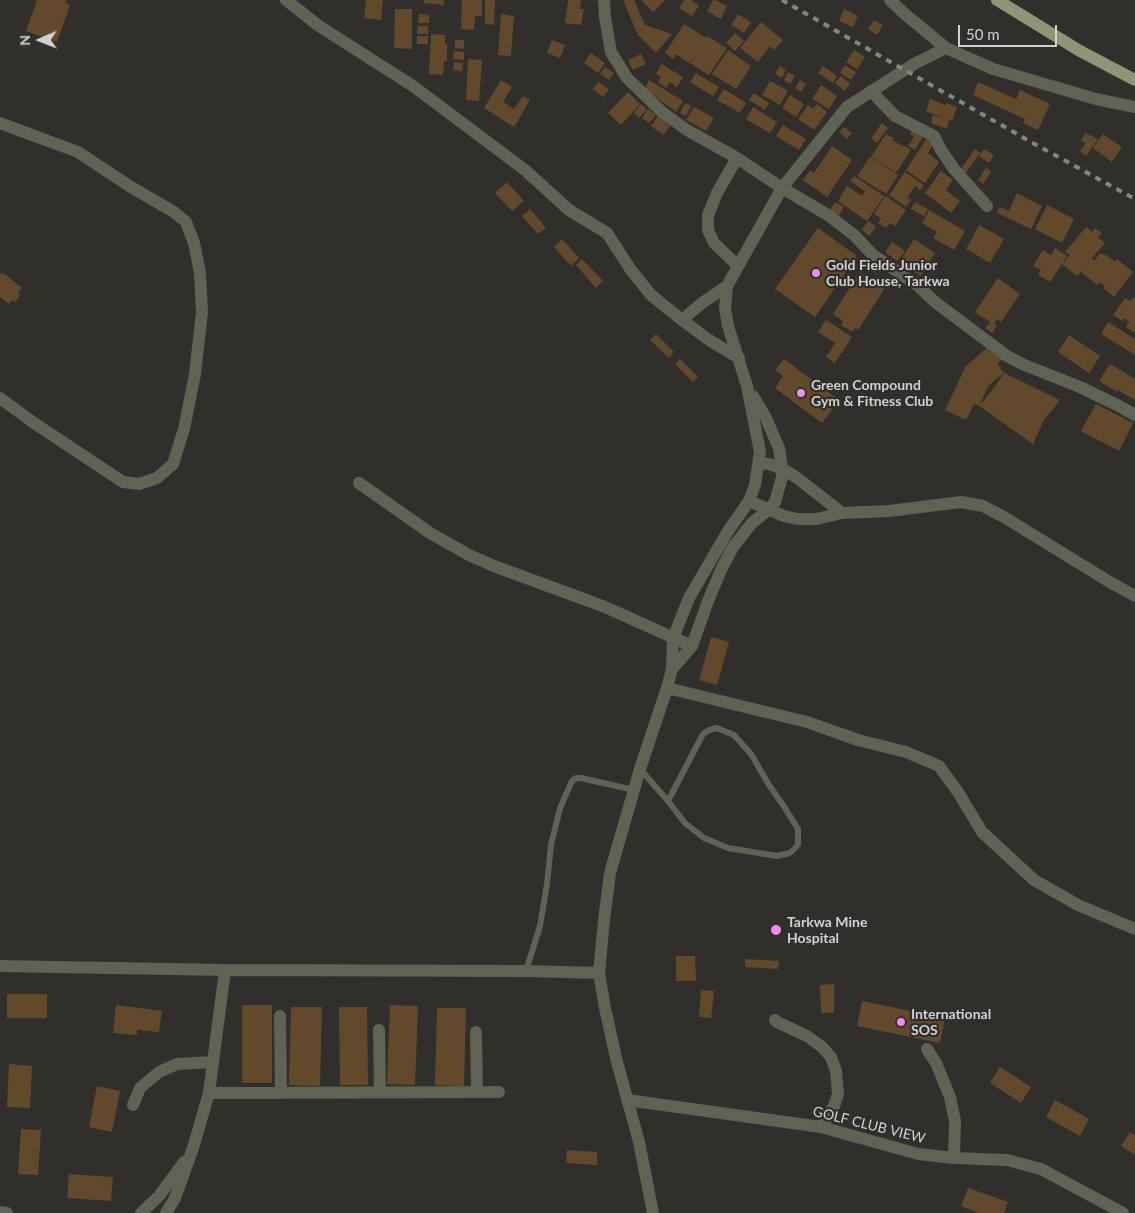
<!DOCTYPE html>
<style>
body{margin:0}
#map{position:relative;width:1135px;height:1213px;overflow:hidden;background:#302f2c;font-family:Lato,sans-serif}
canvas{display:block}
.north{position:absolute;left:15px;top:15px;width:50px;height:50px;-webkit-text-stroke:4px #302f2c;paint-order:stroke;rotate:269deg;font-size:14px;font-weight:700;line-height:20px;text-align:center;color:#d1d1cf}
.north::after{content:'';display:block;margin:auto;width:18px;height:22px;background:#d1d1cf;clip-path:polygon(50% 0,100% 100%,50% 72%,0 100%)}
.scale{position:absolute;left:958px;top:25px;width:99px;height:22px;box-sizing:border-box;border:2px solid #d1d1cf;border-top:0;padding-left:6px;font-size:15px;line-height:18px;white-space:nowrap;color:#d1d1cf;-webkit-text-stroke:4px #302f2c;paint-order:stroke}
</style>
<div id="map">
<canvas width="1135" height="1213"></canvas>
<div class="north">N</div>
<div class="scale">50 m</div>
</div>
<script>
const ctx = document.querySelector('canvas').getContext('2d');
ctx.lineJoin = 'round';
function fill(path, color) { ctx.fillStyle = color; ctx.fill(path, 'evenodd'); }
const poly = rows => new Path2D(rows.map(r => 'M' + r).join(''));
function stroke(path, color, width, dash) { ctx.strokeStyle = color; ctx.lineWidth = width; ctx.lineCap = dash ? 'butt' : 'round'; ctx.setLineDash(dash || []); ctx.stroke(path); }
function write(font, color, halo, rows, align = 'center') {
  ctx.font = font + ' Lato,sans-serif'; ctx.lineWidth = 4.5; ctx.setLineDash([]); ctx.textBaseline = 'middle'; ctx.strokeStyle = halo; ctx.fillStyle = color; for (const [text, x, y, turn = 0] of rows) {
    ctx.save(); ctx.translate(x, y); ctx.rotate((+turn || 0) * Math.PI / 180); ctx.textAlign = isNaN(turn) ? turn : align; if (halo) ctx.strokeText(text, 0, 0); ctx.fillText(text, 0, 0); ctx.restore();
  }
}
fill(poly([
 [37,0,66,0,65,3,70,5,57,42,26,31],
 [366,0,383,0,381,20,364,18],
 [424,0,444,0,444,5,424,3],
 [462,0,482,0,482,16,475,16,474,30,461,29],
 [485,0,495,0,494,25,485,24],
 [568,0,581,0,580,9,584,9,581,25,565,23],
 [623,0,634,0,645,25,672,34,656,53,638,35],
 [641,0,665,0,653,12],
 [684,0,691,0,699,6,692,16,679,8],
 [713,0,715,0,727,6,721,19,707,11],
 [395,9,412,9,412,49,394,48],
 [844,9,858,16,853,27,839,21],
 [419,14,429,15,429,23,418,23],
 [501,14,514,16,511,56,498,55],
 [738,14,751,22,744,33,731,25],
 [874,20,883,25,877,35,868,29],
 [761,22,783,40,774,50,770,46,758,62,740,48],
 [684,24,706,38,707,36,727,48,709,75,690,63,694,56,689,63,676,54,673,59,665,53],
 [418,26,428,26,428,34,417,34],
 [735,33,744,41,735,51,726,43],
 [431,34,445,35,445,44,447,44,447,61,444,61,443,75,429,74],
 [417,36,428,36,428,44,417,44],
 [455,40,464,40,464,49,455,48],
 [552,40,565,45,560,58,547,53],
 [728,50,751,66,736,89,712,74],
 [854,50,865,57,857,69,846,62],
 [454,51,464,52,464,60,453,59],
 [591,53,605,63,598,73,584,63],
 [641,54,646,64,633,70,628,60],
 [468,59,482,60,479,101,466,100],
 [454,62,463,63,462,71,453,70],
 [661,64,683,77,677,87,670,82,666,88,658,82,661,77,656,74],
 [845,65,856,72,851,80,840,73],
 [780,66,786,70,782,78,775,74],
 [823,66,837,76,833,83,818,73],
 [605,67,614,73,609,80,600,74],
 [788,72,795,76,790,84,784,80],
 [696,73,719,87,713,96,690,82],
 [841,76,850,84,845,91,835,83],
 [501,80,512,87,503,102,514,109,523,96,530,100,514,127,484,108],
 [649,80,683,101,676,112,645,89],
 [800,80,806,84,801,92,795,88],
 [770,81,788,91,780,105,762,95],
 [599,82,609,90,603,97,593,89],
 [978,82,1016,99,1020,90,1050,104,1038,130,1023,123,1025,119,973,95],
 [821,85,837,96,829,109,812,99],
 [724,89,746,103,740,113,717,100],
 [628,92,640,104,621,125,608,113],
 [754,93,769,103,765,110,749,100],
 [790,95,804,104,796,117,782,108],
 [930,99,945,105,946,103,957,107,952,121,949,120,947,129,931,123,933,115,947,119,926,111],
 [685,103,691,106,686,116,680,113],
 [641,104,647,109,639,118,634,113],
 [817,104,827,112,814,130,798,119,808,105,813,109],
 [694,107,714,118,706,131,686,120],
 [753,107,777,122,770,133,746,119],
 [648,109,656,115,649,123,642,118],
 [658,116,670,126,663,135,651,126],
 [882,123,888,128,877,143,871,138],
 [783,125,806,139,799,150,776,136],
 [844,127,852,133,847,139,839,132],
 [914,128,924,135,915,150,908,146,914,137,910,134],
 [1085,133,1098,139,1086,156,1080,151,1086,143,1081,141],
 [886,134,894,138,892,140,902,146,903,145,911,150,896,173,871,157],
 [1103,134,1122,147,1112,162,1093,148],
 [927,138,933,144,928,153,939,162,925,183,906,170],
 [832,146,852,160,827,197,803,180,810,170,814,173],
 [975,149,980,153,966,173,961,169],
 [984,149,994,155,989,163,979,156],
 [870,157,898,175,886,194,857,176],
 [986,168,991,172,983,184,978,180],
 [941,171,953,180,946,190,960,201,951,213,925,193],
 [905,172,924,185,920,191,918,190,918,188,915,186,907,198,911,200,906,207,889,195],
 [854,176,884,196,867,221,838,201,847,186,862,196,865,191,850,181],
 [507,182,524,201,512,211,495,193],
 [1017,193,1042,206,1031,229,997,213,1000,207,1009,211],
 [885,196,906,210,895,226,890,223,886,228,878,223,881,218,874,214],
 [835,202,844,207,838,217,829,212],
 [915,202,928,209,924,216,911,209],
 [1047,205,1074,219,1062,243,1035,229],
 [530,209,546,228,538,234,522,216],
 [929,210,965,231,954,250,933,238,937,232,922,223],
 [868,221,876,226,869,236,862,230],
 [979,225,1004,239,990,263,966,249],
 [1086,227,1092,232,1095,228,1102,233,1098,237,1105,243,1092,258,1094,261,1100,253,1104,255,1105,254,1115,262,1117,259,1133,272,1114,297,1103,288,1105,286,1100,282,1097,285,1081,272,1089,262,1077,276,1062,264,1070,255,1065,252],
 [818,228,857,256,815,317,775,289],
 [562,239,579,258,571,266,554,247],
 [914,239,935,253,921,276,899,263],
 [892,242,905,251,897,261,885,252],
 [1055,248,1067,256,1050,282,1038,275,1041,270,1033,266,1043,250,1051,255],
 [582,259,603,281,596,288,576,265],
 [2,272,22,288,18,293,20,295,15,302,12,300,9,304,0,297,0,275],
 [860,272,885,288,858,330,855,328,852,332,841,325,843,321,833,314],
 [998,278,1020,294,1001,322,997,319,994,324,997,326,992,333,985,328,990,322,975,312],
 [1133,297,1135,299,1135,333,1126,327,1129,322,1124,318,1122,321,1113,315,1125,298,1131,301],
 [826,320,852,337,835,363,826,357,835,343,818,332],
 [1108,322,1135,339,1135,355,1101,334],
 [656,334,674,352,669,358,650,340],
 [1069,335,1100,356,1089,373,1058,352],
 [987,348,1003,359,997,364,1004,373,989,385,979,406,994,388,1004,373,1060,400,1044,420,1033,444,979,406,974,404,966,420,945,410,966,366],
 [680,359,698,377,693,382,675,364],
 [784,359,839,400,822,423,775,388,783,376,775,370],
 [1110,364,1135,379,1135,400,1118,390,1117,392,1099,381],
 [1096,404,1133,423,1119,451,1081,431],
 [711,637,729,642,717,685,699,680],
 [676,956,695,956,696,981,676,981],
 [745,959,779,961,778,969,745,967],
 [834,984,834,1013,821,1013,820,985],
 [701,990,714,991,711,1018,699,1017],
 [7,994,47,994,47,1018,7,1018],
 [862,1001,945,1018,940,1043,857,1026],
 [116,1005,162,1011,159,1032,137,1030,137,1035,113,1033],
 [242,1005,272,1005,272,1083,242,1083],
 [390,1005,418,1006,415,1085,387,1084],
 [291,1007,322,1007,320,1086,289,1085],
 [339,1007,367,1007,368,1085,340,1085],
 [437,1008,466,1008,464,1086,435,1085],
 [9,1064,32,1066,30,1108,7,1107],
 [1000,1067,1031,1087,1021,1103,990,1083],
 [97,1086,120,1091,112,1132,89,1127],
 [1055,1100,1089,1119,1080,1136,1046,1117],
 [21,1129,41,1130,38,1175,18,1174],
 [1130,1132,1135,1135,1135,1155,1121,1146],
 [567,1150,597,1152,597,1165,566,1163],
 [69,1174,113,1177,111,1201,67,1198],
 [968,1188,1008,1202,1004,1213,979,1213,961,1206]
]), '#63492c');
stroke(poly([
 [641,770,668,801,685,823,704,838,728,848,777,856,790,853,798,845,798,829,783,805,769,785,751,754,734,735,717,728,709,730,703,734,668,801],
 [526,971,540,926,547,884,551,845,560,808,572,781,576,778,581,778,634,790]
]), '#5f6353', 6);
stroke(poly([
 [286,0,319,26,413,86,525,170,569,210,607,233,631,270,651,295,682,320,702,303,727,286],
 [604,0,605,17,611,52,627,78,662,112,687,130,737,158,782,188,828,215,854,235,873,255,917,285,935,302,1007,356,1022,364,1080,387,1119,406,1135,415],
 [890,0,906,15,946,48,993,69,1096,99,1135,107],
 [871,91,895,116,934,136,941,150,954,169,987,206],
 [0,123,78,152,131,187,174,212,186,222,194,243,200,273,202,312,195,374,184,429,173,464,157,478,139,484,123,482,34,423,0,398],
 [737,158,717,193,708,215,708,230,714,243,738,266],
 [682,320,709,340,739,358],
 [759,463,769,464,781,468,796,477,842,513],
 [359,483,430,533,469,555,494,566,605,607,692,646],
 [749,501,784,516,797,519,817,519,842,513,889,511,961,502,983,506,1004,517,1108,581,1135,596],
 [672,669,692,646,708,601,721,570,733,547,752,523,768,510,775,502,782,477,782,468,779,448,765,416,753,396],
 [667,688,807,722,858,740,906,752,939,766,958,792,982,832,1034,880,1078,905,1135,929],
 [0,966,225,970,526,971,599,973],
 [280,1016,281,1093],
 [775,1020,777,1022,807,1036,822,1047,831,1057,836,1071,838,1094,834,1106,821,1127],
 [379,1030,380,1092],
 [476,1032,477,1092],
 [927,1049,936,1063,950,1097,955,1121,954,1158],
 [209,1093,499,1092],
 [627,1100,821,1127,918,1154,954,1158,1007,1160,1041,1169,1123,1213],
 [133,1105,140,1088,159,1072,177,1064,213,1062],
 [0,1212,7,1213],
 [141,1213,159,1196,184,1162],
 [166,1213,175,1198,193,1148,209,1093,225,970],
 [653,1213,639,1142,616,1058,605,1008,599,973,604,920,610,873,640,769,667,688,672,669,673,638,689,598,728,531,749,501,755,485,760,452,747,386,728,326,725,308,727,286,782,188,847,107,914,64,946,48]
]), '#5f6353', 12);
stroke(poly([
 [997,0,1080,51,1135,80]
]), '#8f9676', 12);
stroke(poly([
 [782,0,1031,142,1135,199]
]), '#858582', 4, [6, 6]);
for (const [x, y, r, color] of [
 [816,273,5,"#f38af1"],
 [801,393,5,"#f38af1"],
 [776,930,6,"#f38af1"],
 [901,1022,5,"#f38af1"]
]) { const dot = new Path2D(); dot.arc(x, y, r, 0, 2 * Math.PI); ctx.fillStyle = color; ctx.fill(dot); stroke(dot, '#302f2c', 2); }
write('bold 14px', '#d1d1cf', '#302f2c', [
 ["Gold Fields Junior",826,265],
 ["Club House, Tarkwa",826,281],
 ["Green Compound",811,385],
 ["Gym & Fitness Club",811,401],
 ["Tarkwa Mine",787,922],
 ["Hospital",787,938],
 ["International",911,1014],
 ["SOS",911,1030]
], 'left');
write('14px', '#d1d1cf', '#302f2c', [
 ["GOLF CLUB VIEW",869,1125,14]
]);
</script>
